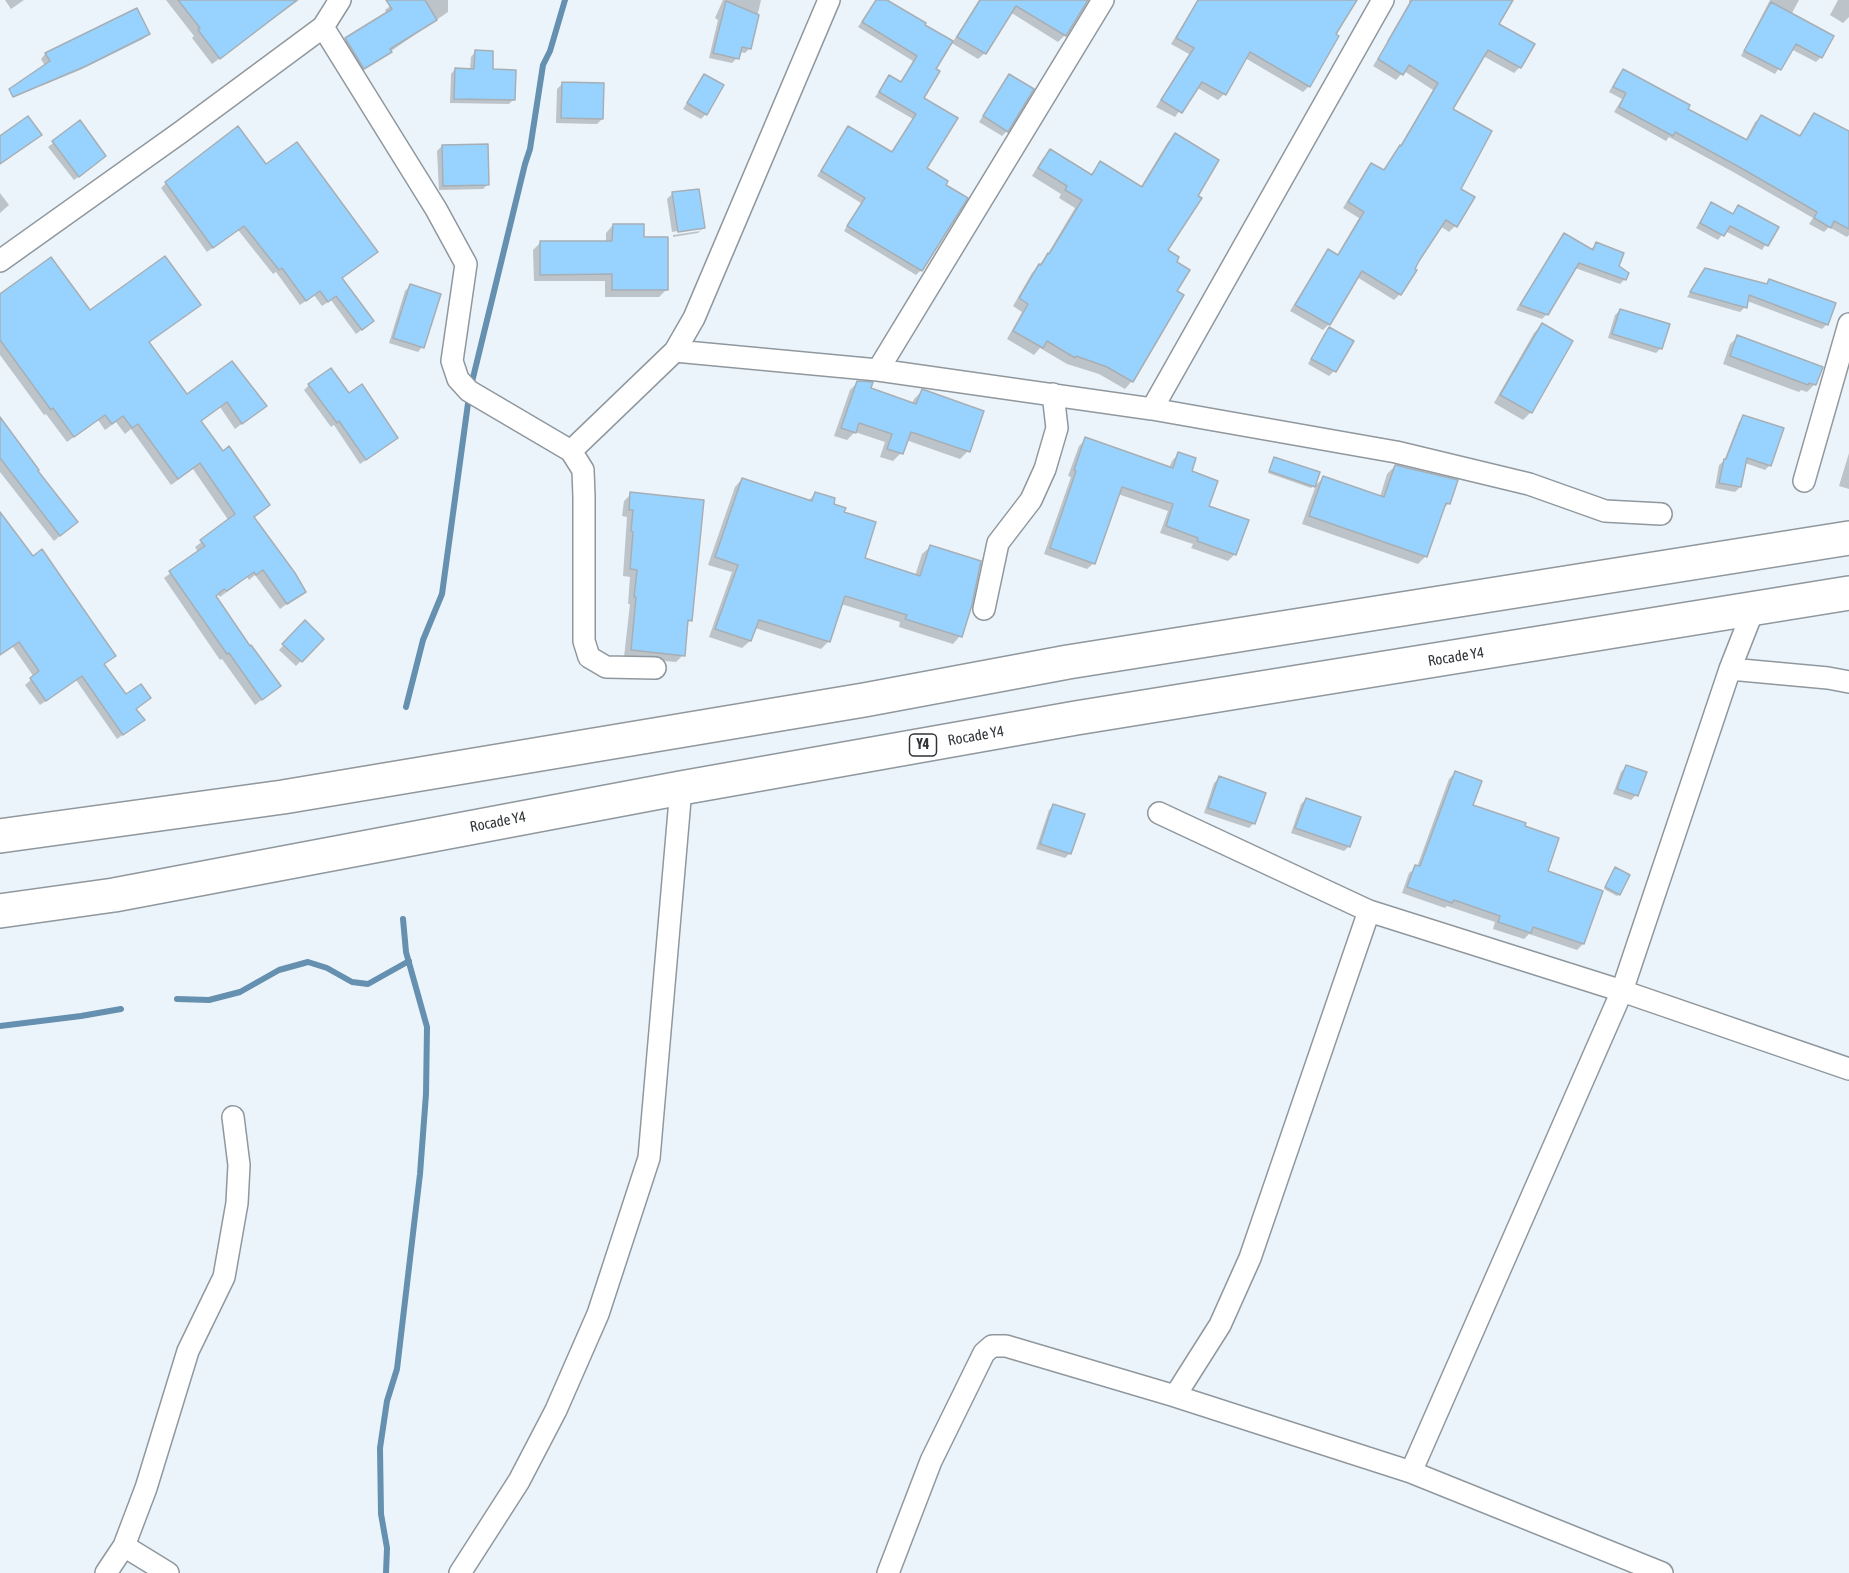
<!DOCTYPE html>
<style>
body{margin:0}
canvas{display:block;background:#ebf4fb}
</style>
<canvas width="1849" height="1573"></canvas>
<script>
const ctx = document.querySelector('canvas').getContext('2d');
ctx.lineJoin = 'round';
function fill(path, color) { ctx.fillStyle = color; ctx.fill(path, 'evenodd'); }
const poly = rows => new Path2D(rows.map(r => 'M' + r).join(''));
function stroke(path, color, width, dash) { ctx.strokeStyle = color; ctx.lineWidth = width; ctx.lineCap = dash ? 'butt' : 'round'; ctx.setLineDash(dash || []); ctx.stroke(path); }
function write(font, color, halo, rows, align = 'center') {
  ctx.font = font + ' "Asap Condensed",sans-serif'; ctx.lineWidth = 4.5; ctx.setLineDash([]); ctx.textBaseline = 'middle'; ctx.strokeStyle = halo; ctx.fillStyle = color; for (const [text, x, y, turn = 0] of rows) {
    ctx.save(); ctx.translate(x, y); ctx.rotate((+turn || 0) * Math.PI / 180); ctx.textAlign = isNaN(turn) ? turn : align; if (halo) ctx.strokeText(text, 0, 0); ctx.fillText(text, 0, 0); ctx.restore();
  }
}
fill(poly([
 [5,0,24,0,11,9],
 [166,0,299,0,212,64,192,38,194,36],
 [398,0,448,0,448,12,359,73,341,44,387,14,385,10],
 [723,0,761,0,750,48,745,53,739,52,737,58,732,63,709,58,718,20,715,18],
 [876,0,884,0,952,43,979,0,1086,0,1065,35,1058,42,1010,12,985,53,978,59,950,42,934,69,922,98,925,169,921,270,916,275,844,231,861,203,817,176,848,128,891,153,913,119,875,97,889,77,900,83,913,61,858,27],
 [1198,0,1355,0,1334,35,1337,36,1309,86,1303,92,1245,58,1224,94,1218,100,1196,87,1175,117,1156,107,1189,54,1171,44],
 [1409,0,1512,0,1497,24,1532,44,1520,67,1514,73,1483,56,1451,109,1459,189,1473,198,1455,226,1449,232,1440,226,1418,260,1400,294,1394,300,1357,277,1329,324,1323,330,1290,311,1323,257,1329,251,1337,256,1359,218,1343,208,1366,170,1372,164,1383,171,1399,148,1433,90,1404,71,1396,80,1373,66,1388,42,1387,41,1409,3],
 [1770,0,1799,0,1791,15,1821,57,1816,62,1791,49,1775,74,1741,56],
 [1838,0,1849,0,1849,17,1843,23,1830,15],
 [136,10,148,34,143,39,80,70,41,86,34,76,45,66,41,59,45,54],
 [475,52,513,100,509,104,450,103,451,74,455,69,470,70,471,57],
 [1623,70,1686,109,1745,141,1755,122,1761,117,1799,137,1814,114,1849,134,1849,235,1847,237,1829,227,1824,232,1809,224,1813,218,1735,173,1669,137,1666,141,1614,112,1622,99,1609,92,1618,76],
 [704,76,706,114,701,119,683,109],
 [1009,76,1007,131,1002,136,979,122],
 [562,84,602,119,597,124,556,123,557,89],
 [80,122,100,161,74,180,48,147],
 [1175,135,1165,251,1175,291,1182,296,1132,381,1125,389,1099,374,1067,364,1040,348,1034,355,1007,339,1022,312,1013,306,1032,273,1046,257,1075,208,1059,198,1061,194,1032,176,1043,158,1050,151,1090,175,1100,163,1140,188,1168,142],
 [442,146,488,184,483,189,439,190,437,151],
 [166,183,341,278,367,326,356,334,331,300,322,306,314,295,300,305,276,272,273,274,238,230,207,252,161,188],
 [0,193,9,205,0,213],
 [672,194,703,228,698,233,673,237,673,235,700,231,700,227,672,232,667,199],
 [1712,204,1732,215,1738,207,1777,227,1762,250,1725,231,1718,240,1696,228,1707,209],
 [613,225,642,239,666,290,659,297,605,297,605,281,534,281,533,250,541,242,606,242,606,233],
 [1564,235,1591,249,1596,244,1617,267,1625,279,1620,284,1575,268,1547,314,1542,319,1516,310],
 [1705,270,1765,285,1769,281,1827,324,1822,329,1747,301,1745,307,1740,312,1687,297],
 [410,286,422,347,418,352,389,343,405,291],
 [0,296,90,312,199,305,148,343,187,396,265,406,235,429,220,407,200,422,223,453,268,505,253,518,304,591,280,609,255,575,249,580,247,577,220,597,217,594,214,596,249,648,279,686,255,705,222,659,220,660,164,578,198,552,195,547,229,521,193,469,171,485,131,429,125,434,116,422,105,430,98,420,67,442,46,414,44,415,0,355],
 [1620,310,1661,348,1656,353,1608,338,1615,315],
 [1542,325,1531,412,1523,420,1494,403,1534,333],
 [1329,329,1334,371,1329,376,1308,364,1324,334],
 [1738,337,1815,384,1807,392,1801,390,1799,392,1723,364,1730,344],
 [858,382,869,389,912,404,914,399,922,391,968,451,960,459,906,440,901,453,893,461,880,457,885,442,855,432,847,440,834,436,850,390],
 [309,385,349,395,391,443,360,464,334,425,331,427,304,390],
 [1744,417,1770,465,1765,470,1745,463,1740,487,1735,492,1715,488,1719,465,1724,461,1739,422],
 [0,418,36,471,76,522,54,541,0,472],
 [1086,439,1169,468,1172,461,1178,454,1235,554,1228,561,1191,548,1193,544,1160,533,1168,511,1118,494,1094,563,1087,569,1044,554,1071,477,1068,476,1079,446],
 [1849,453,1849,489,1839,486],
 [1275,458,1313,486,1311,488,1268,473],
 [1395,466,1456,481,1448,504,1441,511,1426,556,1418,564,1302,524,1316,485,1324,477,1380,497,1387,474],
 [742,479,808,501,815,494,842,513,863,559,915,576,922,554,930,547,960,636,953,644,899,627,900,622,841,604,829,641,821,649,755,628,750,641,742,648,709,637,732,572,708,565,735,487],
 [631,494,691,620,686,624,683,655,676,662,624,657,630,604,628,604,630,577,623,576,627,517,622,516,624,501],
 [0,536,109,661,103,665,126,696,149,698,135,710,143,720,117,739,76,680,40,705,25,685,34,677,13,647,0,655],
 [305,622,322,639,296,666,279,650],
 [1626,767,1636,795,1631,800,1613,794,1621,772],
 [1455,773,1471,805,1523,827,1546,872,1601,892,1583,944,1577,950,1529,934,1524,939,1493,929,1495,922,1447,906,1445,908,1402,893,1409,873,1417,867,1449,779],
 [1219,778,1254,823,1249,828,1204,813,1214,783],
 [1306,799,1349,846,1344,851,1291,833,1301,804],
 [1054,805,1070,853,1065,858,1036,849,1049,810],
 [1613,871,1619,894,1617,896,1604,889]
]), '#0003');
stroke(poly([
 [471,386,525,164,530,149,543,65,550,51,565,0],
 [406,707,423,640,442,594,469,396],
 [177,999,209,1000,240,992,279,970,308,962,327,968,352,982,368,984,409,961],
 [0,1026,81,1016,121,1009],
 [386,1573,387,1548,381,1514,380,1448,387,1401,397,1369,420,1174,426,1094,427,1027,406,952,403,919]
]), '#6690af', 6);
const building = poly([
 [178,0,297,0,220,59,198,30,200,28,178,0],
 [386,0,425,0,437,20,390,49,392,52,364,69,345,38,392,9,386,0],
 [876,0,887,0,926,23,925,25,953,41,936,69,940,71,924,98,958,118,927,168,948,181,946,185,968,198,922,271,847,226,865,198,821,171,848,126,892,152,916,114,879,92,889,75,901,82,917,56,862,22,876,0],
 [980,0,1088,0,1066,36,1016,6,986,54,957,37,980,0],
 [1198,0,1357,0,1336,34,1339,36,1310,87,1250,52,1226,95,1202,82,1182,113,1161,100,1194,48,1176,38,1198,0],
 [1412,0,1513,0,1499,24,1535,44,1521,68,1488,50,1453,109,1492,131,1461,189,1475,197,1457,227,1446,220,1419,261,1415,269,1417,270,1401,295,1362,271,1330,325,1295,305,1328,249,1338,255,1364,212,1348,202,1371,163,1384,170,1400,145,1401,146,1438,83,1409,65,1403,75,1378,59,1412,0],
 [726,1,759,15,751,49,742,47,739,59,713,53,726,1],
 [1771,2,1834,36,1822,58,1796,44,1781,70,1744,51,1771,2],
 [137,8,150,34,86,66,13,97,9,89,50,61,45,53,137,8],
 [475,50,493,51,493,69,516,70,515,100,454,99,455,68,474,69,475,50],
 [1623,69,1690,105,1688,109,1747,140,1761,115,1800,136,1814,113,1849,131,1849,229,1834,221,1831,228,1814,218,1817,212,1741,168,1675,132,1673,136,1619,107,1626,93,1613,87,1623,69],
 [704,74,724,85,707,115,687,103,704,74],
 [1009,74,1034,89,1008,132,983,116,1009,74],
 [562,82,604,83,603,119,561,118,562,82],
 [28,116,42,135,0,164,0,136,28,116],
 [80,120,106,156,79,177,52,141,80,120],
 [238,126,266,164,297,142,378,252,342,278,374,321,362,330,336,296,328,302,320,291,306,301,282,268,279,270,244,226,213,248,165,182,238,126],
 [1175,133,1219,160,1198,196,1202,198,1168,250,1179,257,1177,262,1190,270,1177,291,1184,295,1133,382,1107,367,1076,356,1075,358,1047,341,1043,348,1013,331,1028,304,1019,298,1039,264,1041,265,1048,253,1049,254,1082,200,1065,190,1067,186,1038,168,1050,149,1092,175,1100,161,1142,187,1175,133],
 [488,144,489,185,443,186,442,145,488,144],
 [699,189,705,228,678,232,672,192,699,189],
 [1711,202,1733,214,1738,205,1779,227,1768,246,1730,226,1724,236,1700,223,1711,202],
 [613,224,644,224,644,237,668,237,668,290,612,290,612,274,540,275,540,241,612,241,613,224],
 [1564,233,1593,250,1596,242,1624,253,1619,266,1629,273,1626,280,1579,263,1548,315,1520,305,1564,233],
 [165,256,201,305,149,342,187,394,232,361,267,406,242,424,227,402,201,421,223,451,229,446,270,505,254,517,295,573,306,592,287,604,263,570,256,575,254,572,227,591,224,589,216,596,250,646,251,645,281,686,262,700,229,653,227,654,169,571,205,546,200,540,235,514,200,463,178,479,138,424,132,428,123,416,112,424,105,415,74,437,53,408,51,410,0,340,0,294,51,257,90,310,165,256],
 [1705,268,1767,284,1769,279,1836,303,1828,325,1749,295,1747,308,1690,292,1705,268],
 [410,284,441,294,424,348,393,338,410,284],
 [1620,309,1670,324,1662,349,1612,334,1620,309],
 [1542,323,1573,341,1532,413,1500,395,1542,323],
 [1329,327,1354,341,1336,372,1311,359,1329,327],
 [1737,335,1823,367,1816,385,1809,383,1808,385,1730,356,1737,335],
 [331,368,349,393,362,384,398,438,366,460,339,421,337,423,308,384,331,368],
 [857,381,873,382,871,388,916,404,922,389,984,411,970,452,911,432,903,454,887,449,892,434,859,423,856,433,841,428,857,381],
 [1743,415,1784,428,1771,466,1747,458,1741,487,1719,483,1724,459,1726,459,1743,415],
 [0,417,39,470,38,471,78,522,60,536,0,458,0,417],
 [1085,437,1173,468,1178,452,1196,458,1192,471,1218,481,1209,506,1249,520,1236,555,1197,541,1198,538,1166,526,1173,504,1122,487,1095,564,1050,548,1076,471,1074,470,1085,437],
 [1274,457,1320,472,1315,487,1269,471,1274,457],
 [1395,465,1458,480,1450,504,1446,503,1427,557,1309,516,1323,476,1384,497,1395,465],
 [742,478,812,501,815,492,835,498,834,504,846,508,844,512,876,522,865,558,920,576,930,545,981,561,972,605,962,637,905,619,907,615,845,596,830,642,759,620,751,641,715,629,738,565,715,557,742,478],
 [630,492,704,500,692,621,688,620,685,656,631,650,636,597,634,597,637,570,630,569,633,532,631,531,633,510,629,510,630,492],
 [0,512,33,556,42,549,66,584,116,656,104,664,126,694,141,684,151,698,136,709,145,720,123,735,82,676,46,701,30,678,39,671,19,642,0,655,0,512],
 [305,620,324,639,302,662,282,644,305,620],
 [1626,765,1647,772,1638,796,1617,789,1626,765],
 [1455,771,1482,781,1473,805,1526,823,1525,826,1559,838,1548,871,1603,891,1584,944,1533,927,1531,933,1498,922,1500,916,1454,900,1452,903,1407,887,1415,865,1420,866,1455,771],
 [1219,776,1266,793,1255,824,1208,808,1219,776],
 [1306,798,1361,817,1350,847,1295,828,1306,798],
 [1053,804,1085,814,1071,854,1040,844,1053,804],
 [1615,867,1630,875,1620,895,1605,887,1615,867]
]);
fill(building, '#98d3ff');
stroke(building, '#a7afb5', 1.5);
const minor = poly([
 [340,0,323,27,436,209,466,264,452,361,458,379,469,391,571,451,583,470,584,497,584,641,589,657,606,667,655,668],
 [0,261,181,132,323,27],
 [675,351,878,370,1152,409,1396,452,1529,484,1605,511,1661,514],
 [878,370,1103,0],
 [1152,409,1383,0],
 [571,451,675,351,694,318,829,0],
 [1804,481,1849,324],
 [984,609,998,543,1031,500,1045,469,1057,428,1053,394],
 [1730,669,1828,678,1849,682],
 [1159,813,1369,911,1622,991,1849,1069],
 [1369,911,1250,1258,1220,1325,1175,1396,1411,1472,1662,1573],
 [1411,1472,1622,991,1730,669,1754,608],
 [124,1546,168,1573],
 [106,1573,124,1546,146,1488,188,1351,224,1277,237,1203,239,1165,233,1117],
 [460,1573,519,1481,556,1410,598,1314,649,1158,681,788],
 [888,1573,931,1461,984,1353,992,1346,1006,1346,1175,1396]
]);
const trunk = poly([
 [0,836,283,797,864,700,1068,662,1849,538],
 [0,911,114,895,681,788,1076,718,1849,593]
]);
stroke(minor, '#90989e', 24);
stroke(trunk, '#90989e', 36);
stroke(minor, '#fff', 21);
stroke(trunk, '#fff', 33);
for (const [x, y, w] of [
 [923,745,27]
]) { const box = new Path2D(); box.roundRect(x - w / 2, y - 11, w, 22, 4.5); ctx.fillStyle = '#fff'; ctx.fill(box); stroke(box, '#313437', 1.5); }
write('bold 14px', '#313437', null, [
 ["Y4",923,745]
]);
write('15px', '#313437', '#fff', [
 ["Rocade Y4",1456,657,-9],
 ["Rocade Y4",976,736,-10],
 ["Rocade Y4",498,822,-11]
]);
</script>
